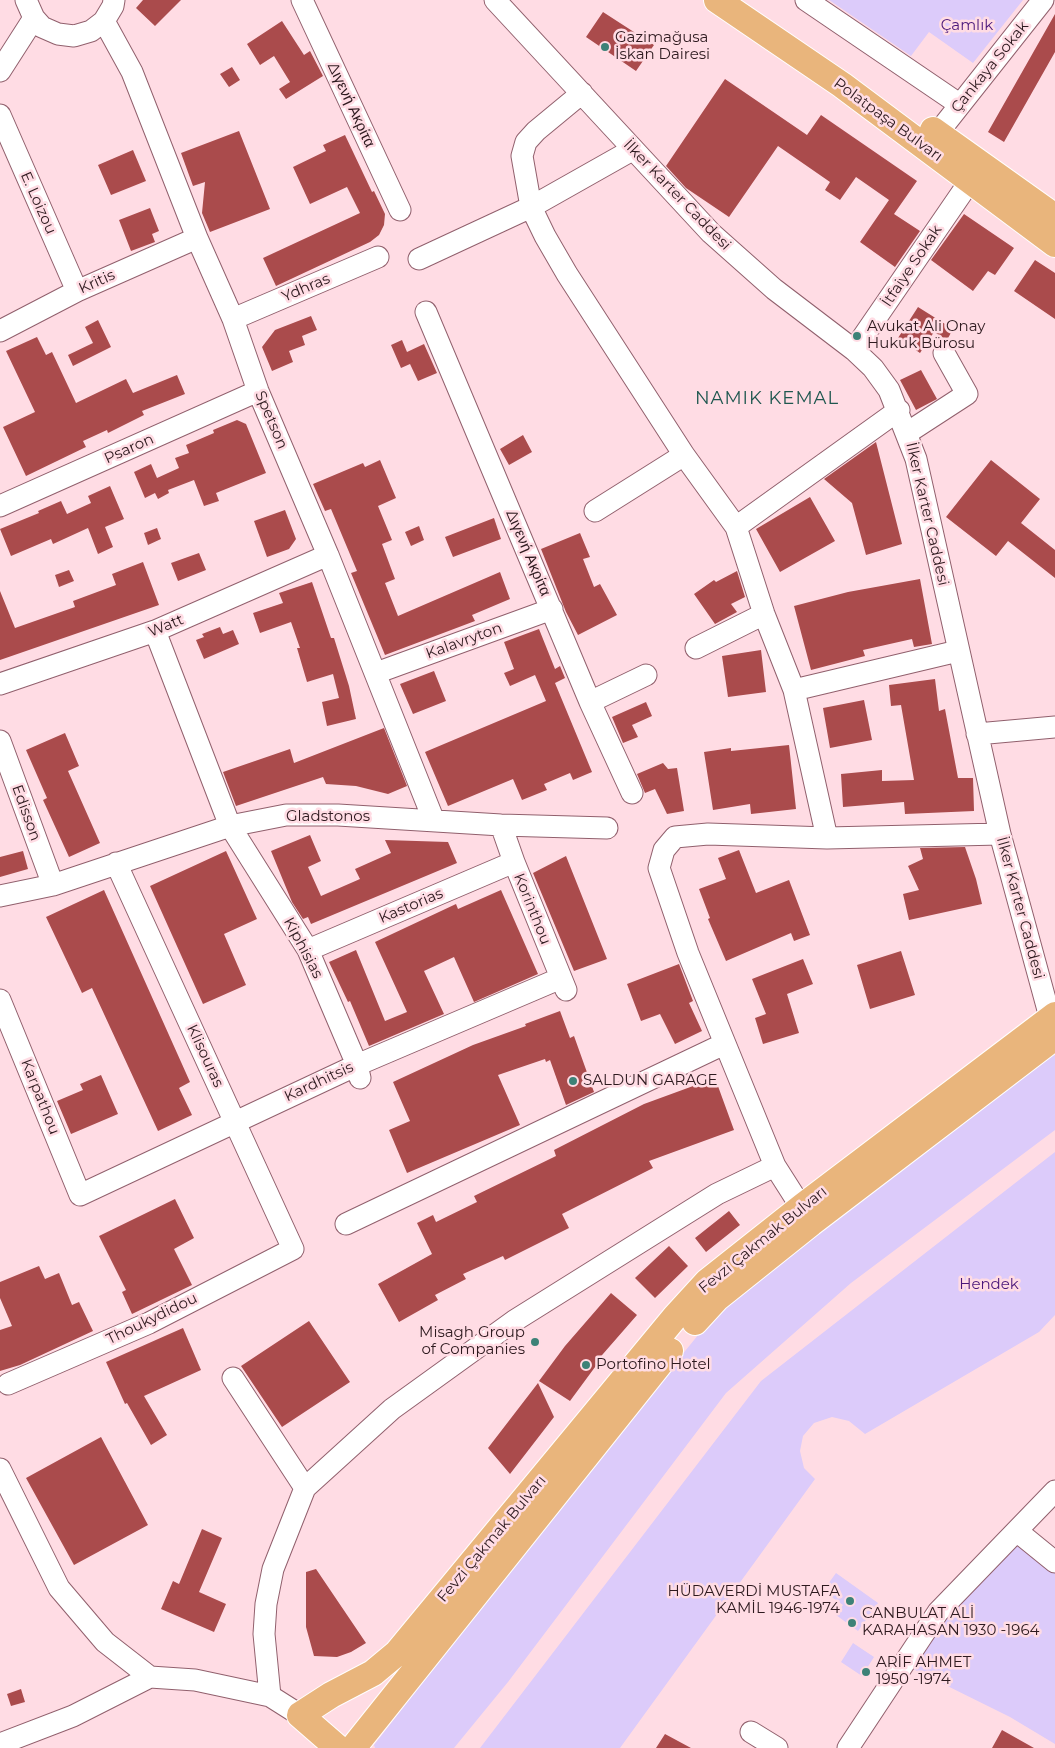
<!DOCTYPE html>
<meta charset="utf-8">
<style>
body{margin:0}
canvas{display:block;background:#ffdce4}
</style>
<canvas width="1055" height="1748"></canvas>
<script>
const ctx = document.querySelector('canvas').getContext('2d');
ctx.lineJoin = 'round';
function fill(path, color) { ctx.fillStyle = color; ctx.fill(path, 'evenodd'); }
const poly = rows => new Path2D(rows.map(r => 'M' + r).join(''));
function stroke(path, color, width, dash) { ctx.strokeStyle = color; ctx.lineWidth = width; ctx.lineCap = dash ? 'butt' : 'round'; ctx.setLineDash(dash || []); ctx.stroke(path); }
function write(font, color, halo, rows, align = 'center') {
  ctx.font = font + ' Montserrat,sans-serif'; ctx.lineWidth = 5; ctx.setLineDash([]); ctx.textBaseline = 'middle'; ctx.strokeStyle = halo; ctx.fillStyle = color; for (const [text, x, y, turn = 0] of rows) {
    ctx.save(); ctx.translate(x, y); ctx.rotate((+turn || 0) * Math.PI / 180); ctx.textAlign = isNaN(turn) ? turn : align; if (halo) ctx.strokeText(text, 0, 0); ctx.fillText(text, 0, 0); ctx.restore();
  }
}
fill(poly([
 [829,0,1023,0,973,63,929,32,911,56],
 [1055,1048,1055,1130,851,1283,726,1393,508,1682,454,1748,375,1748,374,1745,574,1488,720,1308],
 [1055,1152,1055,1315,1039,1332,865,1434,849,1421,832,1417,814,1423,803,1436,800,1451,804,1468,815,1479,620,1748,480,1748,761,1381],
 [1016,1541,1055,1572,1055,1744,1010,1717,907,1666,941,1616],
 [836,1573,878,1603,858,1631,836,1615,843,1605,823,1591],
 [853,1643,874,1657,862,1676,841,1662]
]), '#dccbfa');
fill(poly([
 [143,0,181,0,155,26,136,8],
 [603,12,654,45,636,71,586,37],
 [1055,14,1055,52,1004,142,988,132],
 [282,21,304,55,310,51,323,76,286,99,279,89,290,82,274,56,260,65,247,44],
 [232,67,240,80,229,87,220,74],
 [725,79,807,135,821,115,917,181,894,214,920,231,895,267,860,242,889,200,856,177,840,200,825,190,830,182,778,146,729,217,686,188,666,166],
 [239,131,270,209,210,232,202,213,205,182,193,186,181,153],
 [345,135,372,192,374,191,385,214,384,225,379,235,370,242,276,286,263,258,360,213,347,187,310,204,293,167,326,151,323,145],
 [133,150,146,181,111,195,98,165],
 [150,208,159,231,152,234,155,242,131,251,119,220],
 [964,214,1014,248,995,275,988,271,973,291,931,260],
 [1035,260,1055,273,1055,319,1014,291],
 [918,307,953,329,947,340,934,332,920,353,898,338],
 [311,316,317,330,302,336,305,345,289,351,293,362,272,371,262,347,275,330],
 [98,320,111,347,73,366,68,355,93,343,85,327],
 [37,337,46,355,52,352,76,403,126,379,133,393,177,375,185,394,142,411,144,415,108,433,107,430,83,441,86,447,26,476,3,427,35,412,6,351],
 [402,340,407,352,424,344,437,373,418,381,410,364,401,368,391,345],
 [921,370,937,399,916,410,900,380],
 [237,420,246,424,266,473,216,493,219,501,204,506,194,480,168,490,169,493,158,499,155,493,145,498,134,472,151,464,157,478,179,468,175,458,189,453,186,445,214,433,213,430],
 [523,435,532,452,509,465,500,449],
 [876,442,902,544,866,555,852,503,824,479],
 [380,460,396,498,378,506,392,540,382,544,395,579,385,583,398,616,500,572,510,599,472,615,475,621,385,655,351,573,357,571,331,509,325,511,313,484,363,463,365,467],
 [991,460,1040,499,1021,523,1055,550,1055,578,1008,541,996,556,946,517],
 [110,486,124,519,105,527,113,547,98,554,88,528,53,544,51,539,11,556,0,529,39,513,38,511,61,501,67,514,91,503,88,496],
 [810,497,835,541,780,572,756,529],
 [285,510,296,539,289,549,267,557,254,521],
 [494,518,501,539,453,557,445,537],
 [419,526,424,540,411,546,405,532],
 [157,528,161,539,148,545,144,533],
 [580,533,590,557,583,559,594,587,600,584,617,615,578,635,566,612,541,549],
 [199,553,206,570,178,581,171,563],
 [143,562,159,605,0,660,0,591,15,628,75,607,73,601,116,585,112,574],
 [69,570,74,581,59,587,55,575],
 [737,571,745,597,731,604,737,612,715,624,694,594,714,580,716,582],
 [920,579,932,644,914,647,912,639,863,650,865,656,811,670,794,606,848,592],
 [312,582,331,638,334,638,349,686,356,719,327,726,322,702,339,698,333,674,307,682,297,648,300,648,291,622,260,633,253,613,283,603,279,593],
 [220,627,223,634,233,630,239,644,204,659,196,640,204,637,202,634],
 [539,629,555,669,560,666,565,678,555,683,592,772,573,780,570,773,544,784,547,790,522,800,513,779,448,806,425,752,546,701,535,675,510,686,504,673,514,669,504,642],
 [761,650,766,692,728,697,722,656],
 [434,671,446,701,413,714,400,684],
 [935,679,939,711,945,709,958,778,973,778,974,811,905,814,904,802,843,807,841,774,882,770,882,781,914,780,901,705,891,706,889,685],
 [864,700,872,740,830,748,823,708],
 [646,702,652,716,632,725,638,737,623,743,612,717],
 [384,728,407,786,388,794,356,786,326,784,323,777,236,806,223,772,290,749,294,763],
 [65,733,79,766,68,771,100,843,69,857,43,800,47,798,26,750],
 [789,745,796,809,751,814,750,804,713,810,704,752,731,748,731,751],
 [663,763,668,769,677,768,684,811,667,814,655,789,645,793,637,774],
 [310,835,321,861,308,867,321,896,360,879,355,869,391,853,385,840,448,842,457,863,311,924,308,917,303,919,292,902,271,851],
 [965,847,976,879,982,904,909,920,903,894,919,890,908,866,923,859,920,848],
 [739,850,756,893,789,880,810,935,794,941,791,933,726,961,708,919,710,918,699,889,726,879,718,858],
 [23,851,28,869,0,877,0,857],
 [226,851,257,919,224,934,246,985,203,1004,150,886],
 [566,856,607,959,574,971,533,873],
 [104,890,190,1082,179,1088,192,1115,158,1131,92,988,82,993,46,917],
 [501,890,538,974,474,1002,454,957,424,971,444,1014,369,1046,350,1001,348,1002,329,962,356,950,385,1021,407,1012,375,942,456,904,458,909],
 [901,951,915,995,870,1009,857,965],
 [803,959,813,984,787,994,799,1033,763,1044,755,1018,766,1014,752,979],
 [679,964,693,1001,689,1003,702,1031,675,1044,660,1014,641,1021,627,984],
 [560,1011,570,1038,574,1036,594,1092,566,1105,550,1060,546,1062,545,1059,498,1075,520,1125,407,1173,389,1130,410,1121,393,1082,473,1045,526,1026,525,1024],
 [101,1075,118,1114,71,1134,57,1101,83,1090,80,1084],
 [715,1078,734,1130,649,1161,653,1168,562,1214,569,1228,505,1260,503,1256,463,1274,466,1279,435,1295,438,1300,399,1322,378,1284,432,1254,417,1223,433,1215,436,1222,477,1202,474,1196,556,1156,554,1150,644,1104],
 [175,1199,194,1238,174,1249,192,1285,132,1314,122,1292,126,1290,99,1236],
 [729,1211,740,1225,706,1252,695,1238],
 [669,1246,688,1266,655,1298,635,1278],
 [39,1266,45,1279,59,1273,72,1305,79,1302,93,1331,20,1365,0,1371,0,1330,12,1326,0,1298,0,1282],
 [611,1293,637,1315,596,1362,598,1363,570,1401,539,1381,565,1346],
 [309,1321,350,1382,282,1427,241,1366],
 [183,1328,201,1370,144,1396,167,1435,151,1445,127,1403,125,1404,106,1362],
 [538,1383,554,1417,510,1474,488,1448],
 [101,1437,148,1525,74,1565,26,1478],
 [202,1529,222,1538,199,1592,226,1604,214,1632,161,1609,173,1581,179,1584],
 [316,1569,366,1643,351,1652,337,1657,314,1656,306,1627,306,1572],
 [21,1689,25,1702,11,1706,7,1694],
 [1002,1730,1034,1748,992,1748],
 [665,1734,691,1748,656,1748]
]), '#aa4b4c');
const minor = poly([
 [26,0,34,18,42,27,58,34,74,36,91,31,104,21,113,6,114,0],
 [302,0,400,210],
 [495,0,711,233,774,289,854,350,873,368,889,390,916,459,1000,834,1054,1032],
 [806,0,959,104],
 [104,21,132,72,197,238,233,319,258,391,328,555,434,821],
 [0,71,34,18],
 [582,93,536,131,526,142,522,156,531,207,545,236,567,274,684,455,736,527],
 [0,115,77,291],
 [937,134,1043,0],
 [419,259,531,207,632,150],
 [426,312,590,702,632,793],
 [233,319,378,257],
 [0,331,77,291,197,238],
 [854,350,970,181],
 [907,433,967,394,944,353],
 [0,506,258,391],
 [595,511,684,455],
 [155,631,230,826,308,950,357,1065,360,1078],
 [696,648,764,614],
 [376,673,552,609],
 [0,684,155,631,328,555],
 [794,690,958,651],
 [590,702,646,675],
 [977,734,1055,727],
 [0,741,53,885],
 [501,825,514,862,566,990],
 [827,838,794,690,764,614,736,527,899,410],
 [0,896,53,885,230,826,286,815,338,815,501,825,607,828],
 [308,950,514,862],
 [0,1000,80,1195,357,1065,561,978],
 [810,1221,775,1166,688,953,659,868,664,850,675,837,708,834,827,838,1000,834],
 [346,1224,724,1044],
 [233,1378,305,1488],
 [8,1384,149,1323,293,1249,116,863],
 [0,1469,59,1588,105,1642,150,1677,195,1680,270,1696,300,1715],
 [1018,1532,1055,1562],
 [270,1696,264,1634,266,1604,273,1569,305,1488,392,1409,514,1321,717,1194,775,1166],
 [751,1732,777,1748],
 [0,1744,73,1716,150,1677],
 [848,1748,938,1612,1055,1491]
]);
const major = poly([
 [717,0,842,85,1055,244],
 [933,130,1055,217],
 [695,1322,717,1298,811,1223,1055,1037],
 [338,1748,300,1715,331,1695,373,1673,397,1653,675,1317,707,1282,803,1206,1055,1015],
 [353,1748,670,1351]
]);
stroke(minor, '#91606d', 23);
stroke(major, '#fff', 28);
stroke(minor, '#fff', 21);
stroke(major, '#e9b57c', 26);
for (const [x, y, r, color] of [
 [605,47,5,"#3d8277"],
 [857,336,5,"#3d8277"],
 [573,1081,5,"#3d8277"],
 [535,1342,5,"#3d8277"],
 [586,1365,5,"#3d8277"],
 [850,1601,5,"#3d8277"],
 [852,1623,5,"#3d8277"],
 [866,1672,5,"#3d8277"]
]) { const dot = new Path2D(); dot.arc(x, y, r, 0, 2 * Math.PI); ctx.fillStyle = color; ctx.fill(dot); stroke(dot, '#ffdce4', 2); }
write('15px', '#4a177a', '#ffdce4', [
 ["Çamlık",967,26],
 ["Hendek",989,1285]
]);
write('15px', '#2e1a1f', '#ffdce4', [
 ["Gazimağusa",615,38],
 ["İskan Dairesi",615,55],
 ["Avukat Ali Onay",867,327],
 ["Hukuk Bürosu",867,344],
 ["SALDUN GARAGE",583,1081],
 ["Misagh Group",525,1333,"right"],
 ["of Companies",525,1350,"right"],
 ["Portofino Hotel",596,1365],
 ["HÜDAVERDİ MUSTAFA",840,1592,"right"],
 ["KAMİL 1946-1974",840,1609,"right"],
 ["CANBULAT ALİ",862,1614],
 ["KARAHASAN 1930 -1964",862,1631],
 ["ARİF AHMET",876,1663],
 ["1950 -1974",876,1680]
], 'left');
write('15px', '#2e1a1f', '#ffdce4', [
 ["Çankaya Sokak",990,67,-51],
 ["Διγενή Ακρίτα",351,105,65],
 ["Polatpaşa Bulvarı",888,120,36],
 ["İlker Karter Caddesi",677,195,46],
 ["E. Loizou",38,203,66],
 ["İtfaiye Sokak",912,266,-56],
 ["Kritis",97,282,-24],
 ["Ydhras",306,288,-23],
 ["Spetson",271,420,67],
 ["Psaron",129,449,-24],
 ["İlker Karter Caddesi",927,514,77],
 ["Διγενή Ακρίτα",528,553,67],
 ["Watt",166,626,-22],
 ["Kalavryton",464,641,-20],
 ["Edisson",26,813,70],
 ["Gladstonos",328,817],
 ["Kastorias",411,906,-23],
 ["İlker Karter Caddesi",1020,908,75],
 ["Korinthou",532,909,68],
 ["Kiphisias",303,948,62],
 ["Klisouras",205,1056,65],
 ["Kardhitsis",319,1082,-25],
 ["Karpathou",40,1097,68],
 ["Fevzi Çakmak Bulvarı",763,1240,-39],
 ["Thoukydidou",152,1319,-26],
 ["Fevzi Çakmak Bulvarı",492,1539,-50]
]);
ctx.letterSpacing = '1px';
write('18px', '#1f574f', '#ffdce4', [
 ["NAMIK KEMAL",767,399]
]);
ctx.letterSpacing = '0px';
</script>
